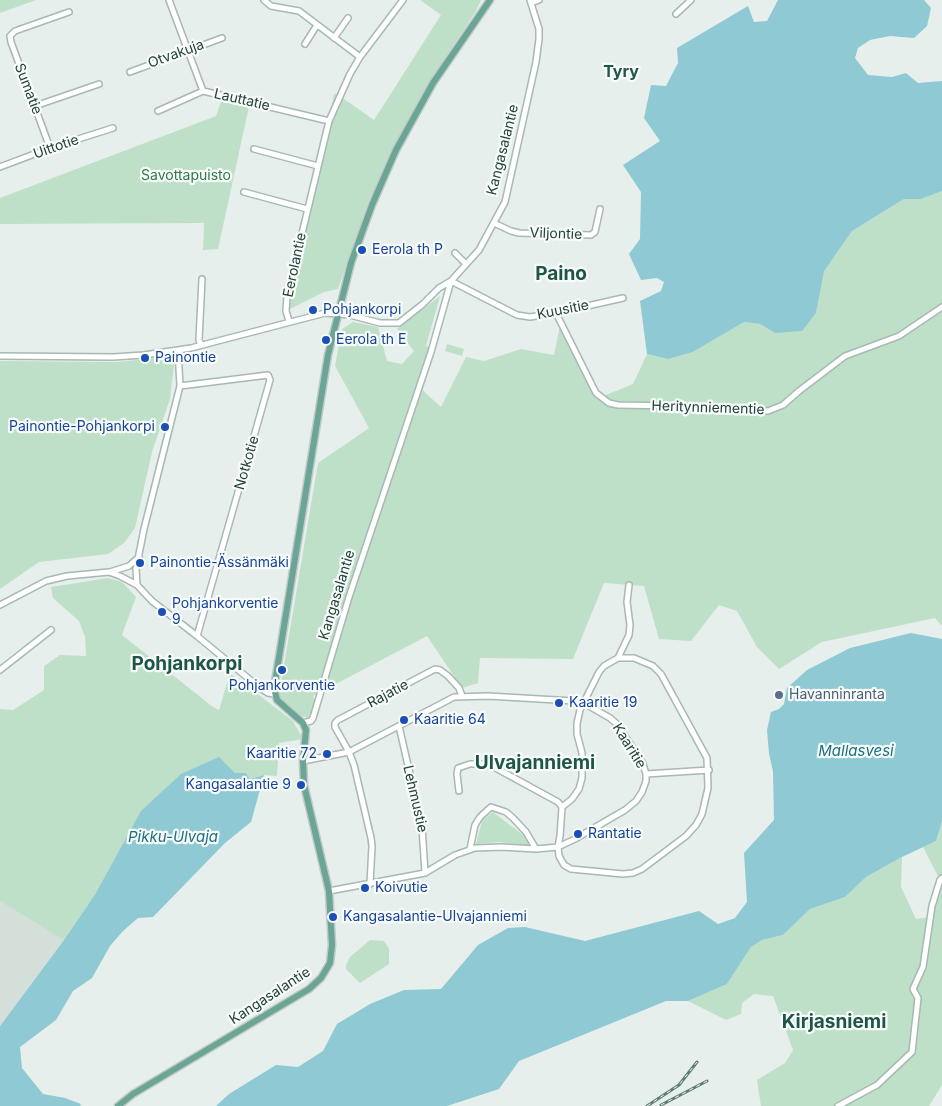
<!DOCTYPE html>
<meta charset="utf-8">
<style>
body{margin:0}
canvas{display:block;background:#e6efeb}
</style>
<canvas width="942" height="1106"></canvas>
<script>
const ctx = document.querySelector('canvas').getContext('2d');
ctx.lineJoin = 'round';
function fill(path, color) { ctx.fillStyle = color; ctx.fill(path, 'evenodd'); }
const poly = rows => new Path2D(rows.map(r => 'M' + r).join(''));
function stroke(path, color, width, dash) { ctx.strokeStyle = color; ctx.lineWidth = width; ctx.lineCap = dash ? 'butt' : 'round'; ctx.setLineDash(dash || []); ctx.stroke(path); }
function write(font, color, halo, rows, align = 'center') {
  ctx.font = font + ' Inter,sans-serif'; ctx.lineWidth = 4.5; ctx.setLineDash([]); ctx.textBaseline = 'middle'; ctx.strokeStyle = halo; ctx.fillStyle = color; for (const [text, x, y, turn = 0] of rows) {
    ctx.save(); ctx.translate(x, y); ctx.rotate((+turn || 0) * Math.PI / 180); ctx.textAlign = isNaN(turn) ? turn : align; if (halo) ctx.strokeText(text, 0, 0); ctx.fillText(text, 0, 0); ctx.restore();
  }
}
fill(poly([
 [0,899,64,940,0,1026]
]), '#d4dfda');
fill(poly([
 [0,0,36,0,0,13],
 [420,0,481,0,476,11,430,81,393,149,368,203,338,289,324,292,286,311,287,296,329,121,334,94,337,94,374,120,441,15],
 [223,96,250,102,218,249,203,250,204,223,0,224,0,198,216,116],
 [942,191,942,626,935,618,822,642,779,669,757,647,737,611,719,605,691,641,659,639,644,586,604,583,573,659,480,658,478,683,462,688,427,636,313,696,315,701,309,718,301,716,283,701,280,696,280,689,318,463,369,428,335,366,342,329,353,322,378,327,387,361,402,364,414,351,397,329,440,296,426,346,430,348,419,387,441,407,466,357,484,361,521,349,554,355,560,326,567,344,601,397,633,384,647,354,668,359,693,352,744,322,760,324,775,333,816,313,823,271,852,231,904,199,921,199],
 [447,344,464,349,462,356,445,351],
 [164,357,171,358,174,364,170,399,152,452,135,528,124,543,108,554,39,562,0,589,0,361,117,362],
 [108,578,122,582,136,597,122,635,213,707,219,710,230,673,293,721,303,739,279,743,277,776,264,775,250,779,246,773,234,773,96,893,64,940,0,901,0,709,13,710,44,690,44,666,60,655,86,656,85,637,79,621,53,598,51,587],
 [493,812,527,838,532,846,499,842,476,844,482,821],
 [942,821,942,1085,929,1106,761,1106,757,1080,785,1063,793,1050,773,996,754,994,742,1003,741,1014,726,1020,688,1001,727,984,751,947,762,940,783,935,810,909,845,897,866,877,902,857,901,887,916,919,931,917,940,880,923,847,936,841],
 [370,940,384,941,389,949,389,964,360,983,346,969,346,965,350,957]
]), '#bfe0c8');
fill(poly([
 [778,0,924,0,931,8,927,26,914,38,890,36,870,40,858,48,855,58,868,75,892,77,906,73,918,83,942,81,942,191,921,199,904,199,852,231,824,271,816,313,802,331,775,333,760,324,744,322,693,352,668,359,647,354,640,301,661,291,664,282,657,278,641,280,629,254,640,239,641,192,623,165,660,141,644,118,651,85,666,86,678,63,677,48,748,6,754,22,767,21],
 [911,633,942,639,942,821,936,841,902,857,866,877,845,897,810,909,783,935,762,940,751,947,727,984,688,1001,666,1001,519,1061,499,1089,447,1106,216,1106,229,1094,276,1065,298,1067,323,1051,337,1024,370,1004,404,990,441,989,478,945,508,928,525,927,585,941,699,911,718,924,735,918,747,902,744,853,774,820,773,771,769,754,767,730,771,712,779,709,784,704,787,688,807,670,850,648],
 [219,757,235,773,246,773,250,779,264,775,251,822,225,843,153,917,138,918,123,931,110,946,92,978,73,991,56,1020,20,1047,22,1068,43,1094,65,1098,81,1104,80,1106,0,1106,0,1026,64,940,96,893,141,811,181,774]
]), '#8ec9d4');
const minor = poly([
 [169,0,203,91],
 [264,0,271,6,299,11,360,57],
 [531,3,539,0],
 [676,14,691,0],
 [334,38,348,18],
 [305,44,317,25],
 [130,72,222,38],
 [35,106,99,84],
 [158,111,203,91,329,121],
 [50,148,11,42,10,36,15,31,69,12],
 [254,149,318,166],
 [0,167,53,147,113,128],
 [244,192,307,209],
 [494,223,511,231,519,233,591,235,595,232,600,209],
 [455,253,466,264],
 [556,313,596,393,609,403,618,405,677,406,768,411,783,405,799,391,845,356,899,336,942,307],
 [289,321,286,311,287,296,329,121,350,74,360,57,403,0],
 [201,345,199,340,202,279],
 [0,356,113,357,144,355,191,348,325,313,350,315,380,323,399,323,423,304,439,288,451,281,517,315,530,317,556,313,623,298],
 [180,386,268,375,270,380,197,636],
 [110,572,129,566,139,557],
 [137,585,136,569,144,529,180,386,178,350],
 [0,605,46,581,67,576,109,572,120,576,137,585,152,601,197,636,260,688,268,693,274,694],
 [618,658,629,635,630,625,627,602,629,585],
 [0,670,51,630],
 [303,723,311,721,313,718,349,597,431,352,451,281,479,250,505,202,536,62,539,39,539,29,530,0],
 [399,726,422,827,425,873],
 [303,761,349,752,454,697,488,696,574,701,584,703,610,718,618,725,643,764,646,774,646,781,642,792,636,801,625,810,575,839,558,847,536,849,501,847,475,848,455,855,425,873,329,891],
 [646,774,709,770],
 [459,791,457,774,458,768,470,764,482,764,492,766,558,802,562,807,560,836,558,847,559,856,564,865,571,869,623,874,633,873,642,869,686,836,696,825,702,814,708,788,707,758,661,674,653,666,634,658,618,658,604,666,599,672,580,710,577,723,577,734,582,753,582,778,579,789,572,799,562,807],
 [470,849,475,825,480,817,491,807,506,812,513,818,526,832,536,849],
 [370,884,372,846,371,838,354,765,349,752,335,727,335,723,338,720,435,669,440,670,448,676,459,688,462,696],
 [838,1106,877,1085,912,1052,918,998,913,989,923,967,932,906,940,880,942,878]
]);
const major = poly([
 [118,1106,133,1094,309,989,321,978,330,963,332,945,329,891,304,785,303,761,306,730,303,723,277,700,274,688,328,355,351,263,372,205,396,150,433,83,490,0]
]);
stroke(minor, '#a8b8b2', 8);
stroke(major, '#c2cac8', 9);
stroke(minor, '#fff', 5);
stroke(major, '#6aa596', 6);
const rail = poly([
 [661,1105,707,1081],
 [647,1106,679,1085,697,1062]
]);
stroke(rail, '#5f7d75', 3);
stroke(rail, '#f7fbf9', 1, [4]);
for (const [x, y, r, color] of [
 [362,250,5,"#1a4fb4"],
 [313,310,5,"#1a4fb4"],
 [326,340,5,"#1a4fb4"],
 [145,358,5,"#1a4fb4"],
 [165,427,5,"#1a4fb4"],
 [140,563,5,"#1a4fb4"],
 [162,612,5,"#1a4fb4"],
 [282,670,5,"#1a4fb4"],
 [779,695,5,"#5c6f8a"],
 [559,703,5,"#1a4fb4"],
 [404,720,5,"#1a4fb4"],
 [327,754,5,"#1a4fb4"],
 [301,785,5,"#1a4fb4"],
 [578,834,5,"#1a4fb4"],
 [365,888,5,"#1a4fb4"],
 [333,917,5,"#1a4fb4"]
]) { const dot = new Path2D(); dot.arc(x, y, r, 0, 2 * Math.PI); ctx.fillStyle = color; ctx.fill(dot); stroke(dot, '#f7fbf9', 2); }
write('14px', '#24423a', '#f7fbf9', [
 ["Otvakuja",176,54,-20],
 ["Sumatie",28,89,69],
 ["Lauttatie",242,100,13],
 ["Uittotie",56,147,-19],
 ["Kangasalantie",503,150,-76],
 ["Viljontie",556,234,2],
 ["Eerolantie",295,265,-78],
 ["Kuusitie",563,310,-11],
 ["Heritynniementie",708,408,2],
 ["Notkotie",247,463,-74],
 ["Kangasalantie",337,595,-73],
 ["Rajatie",388,694,-28],
 ["Kaaritie",629,746,58],
 ["Lehmustie",415,799,77],
 ["Kangasalantie",270,996,-33]
]);
write('14px', '#2d7a4b', '#f7fbf9', [
 ["Savottapuisto",186,176]
]);
write('14px', '#164399', '#f7fbf9', [
 ["Eerola th P",372,250],
 ["Pohjankorpi",323,310],
 ["Eerola th E",336,340],
 ["Painontie",155,358],
 ["Painontie-Pohjankorpi",155,427,"right"],
 ["Painontie-Ässänmäki",150,563],
 ["Pohjankorventie",172,604],
 ["9",172,620],
 ["Pohjankorventie",282,686,"center"],
 ["Kaaritie 19",569,703],
 ["Kaaritie 64",414,720],
 ["Kaaritie 72",317,754,"right"],
 ["Kangasalantie 9",291,785,"right"],
 ["Rantatie",588,834],
 ["Koivutie",375,888],
 ["Kangasalantie-Ulvajanniemi",343,917]
], 'left');
write('14px', '#4e5e75', '#f7fbf9', [
 ["Havanninranta",789,695]
], 'left');
write('italic 15px', '#1c6f80', '#f7fbf9', [
 ["Mallasvesi",856,751],
 ["Pikku-Ulvaja",173,837]
]);
write('bold 16px', '#1f5548', '#f7fbf9', [
 ["Tyry",621,72]
]);
write('bold 19px', '#1f5548', '#f7fbf9', [
 ["Paino",561,274],
 ["Pohjankorpi",187,664],
 ["Ulvajanniemi",535,763],
 ["Kirjasniemi",834,1022]
]);
</script>
